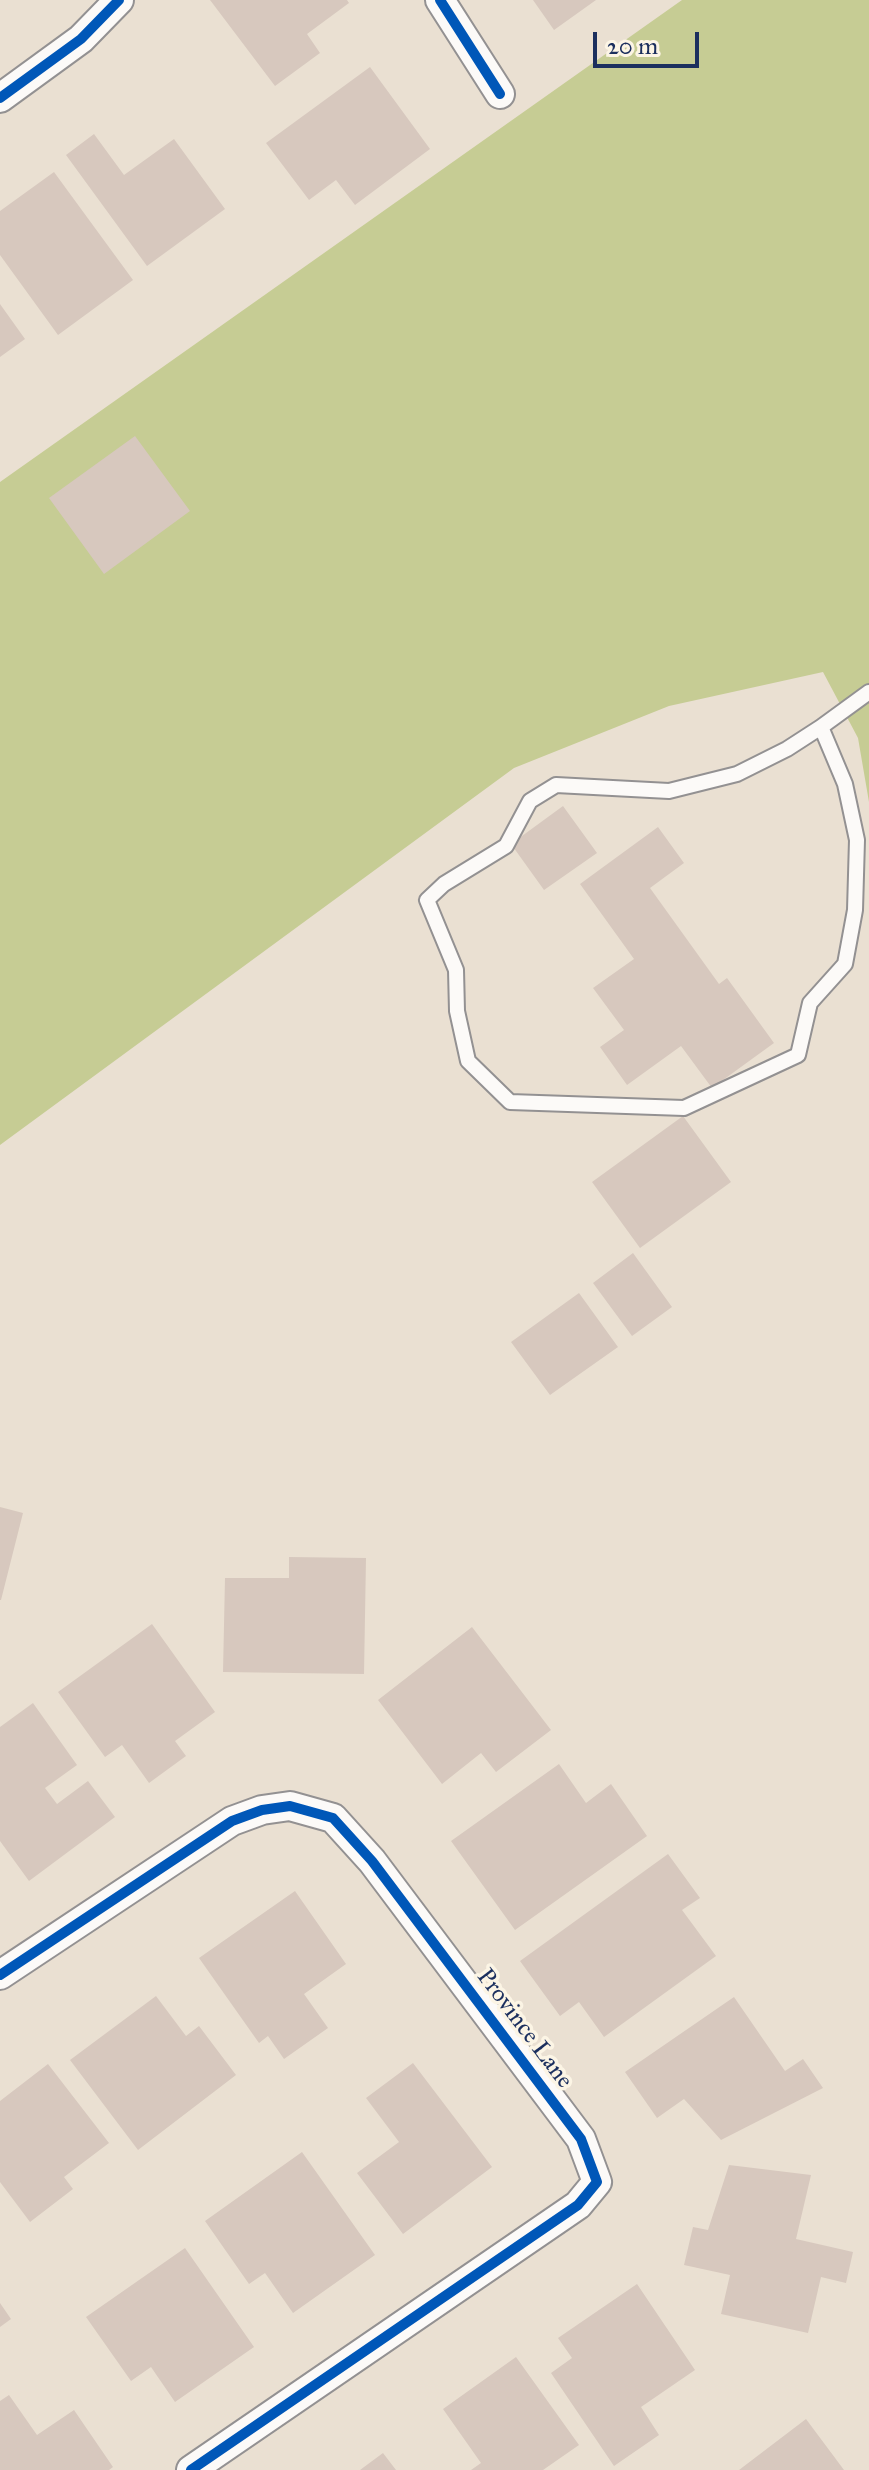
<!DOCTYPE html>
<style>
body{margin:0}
#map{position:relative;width:869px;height:2470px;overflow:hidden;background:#eae0d2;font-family:"IM FELL Great Primer",serif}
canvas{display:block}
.scale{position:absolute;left:593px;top:32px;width:106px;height:36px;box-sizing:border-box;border:4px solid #1b2f5e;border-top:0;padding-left:10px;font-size:24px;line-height:28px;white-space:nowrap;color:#1b2f5e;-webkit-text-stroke:6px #fcf5e5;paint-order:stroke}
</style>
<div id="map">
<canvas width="869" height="2470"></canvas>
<div class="scale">20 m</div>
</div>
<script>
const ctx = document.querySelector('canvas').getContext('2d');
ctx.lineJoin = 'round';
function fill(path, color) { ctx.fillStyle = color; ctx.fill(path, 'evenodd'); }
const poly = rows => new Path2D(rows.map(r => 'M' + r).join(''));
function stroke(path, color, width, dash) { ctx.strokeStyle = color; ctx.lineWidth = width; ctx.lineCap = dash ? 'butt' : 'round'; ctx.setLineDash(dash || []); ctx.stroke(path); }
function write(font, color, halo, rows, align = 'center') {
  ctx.font = font + ' "IM FELL Great Primer",serif'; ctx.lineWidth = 7; ctx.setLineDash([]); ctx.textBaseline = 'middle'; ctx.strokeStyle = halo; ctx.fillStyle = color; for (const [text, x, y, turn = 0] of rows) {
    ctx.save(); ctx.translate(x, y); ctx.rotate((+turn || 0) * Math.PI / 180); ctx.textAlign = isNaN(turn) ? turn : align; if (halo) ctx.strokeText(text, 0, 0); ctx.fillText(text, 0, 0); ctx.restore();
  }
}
fill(poly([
 [682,0,869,0,869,802,858,738,823,672,669,706,514,768,0,1145,0,482]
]), '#c6cc94');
fill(poly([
 [210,0,347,0,349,3,307,34,320,53,275,86],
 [533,0,596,0,554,30],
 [370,67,430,149,355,205,336,180,309,200,266,143],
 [94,134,124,175,174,139,225,209,147,266,66,155],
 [54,172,133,280,58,335,0,255,0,211],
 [0,304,25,339,0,357],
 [135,436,190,511,104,574,49,498],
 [563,806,597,853,544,890,511,844],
 [658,827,684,863,650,888,719,984,727,978,774,1043,712,1088,681,1046,627,1085,600,1047,624,1030,593,988,634,959,580,884],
 [683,1116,731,1182,640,1248,592,1182],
 [633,1253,672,1307,632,1336,593,1283],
 [579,1293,618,1347,550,1395,511,1342],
 [0,1507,23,1513,1,1600,0,1600],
 [289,1557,366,1558,364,1674,223,1672,225,1578,289,1578],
 [152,1624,215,1712,175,1741,186,1756,149,1783,122,1745,105,1757,58,1692],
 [472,1627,551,1730,496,1772,481,1753,442,1784,378,1700],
 [33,1703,77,1765,45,1788,57,1804,88,1781,115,1817,29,1881,0,1841,0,1727],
 [559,1764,586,1803,611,1784,647,1836,515,1930,451,1841],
 [668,1854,700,1898,682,1910,716,1956,604,2037,579,2002,560,2016,520,1961],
 [295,1891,346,1964,304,1994,328,2028,284,2059,268,2036,259,2043,199,1958],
 [156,1996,186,2036,199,2026,236,2075,138,2150,70,2060],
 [734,1997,785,2071,803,2059,823,2088,721,2140,684,2099,657,2118,625,2072],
 [413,2063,492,2167,403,2234,357,2173,399,2142,366,2098],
 [48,2064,109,2143,64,2177,73,2189,30,2222,0,2182,0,2101],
 [302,2152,375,2255,293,2313,265,2273,249,2284,205,2221],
 [729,2165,811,2175,796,2239,853,2252,846,2283,821,2277,808,2333,721,2314,730,2275,684,2265,693,2227,708,2230],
 [185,2248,254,2347,175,2402,151,2367,131,2381,86,2317],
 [637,2284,695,2370,641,2407,659,2435,614,2466,551,2373,572,2358,558,2338],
 [0,2303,11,2319,0,2327],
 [516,2357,579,2445,543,2470,471,2470,481,2463,443,2409],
 [9,2395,37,2435,74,2410,113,2467,109,2470,0,2470,0,2401],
 [806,2419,844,2470,739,2470],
 [383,2453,396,2470,360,2470]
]), '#d7c8be');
const lane = poly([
 [821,727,845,784,857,840,855,910,845,964,810,1003,798,1055,684,1108,510,1102,468,1061,457,1011,456,970,427,900,444,884,506,846,530,801,556,785,669,791,737,774,787,749,821,727],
 [821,727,869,692]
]);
const street = poly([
 [440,0,500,94],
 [0,98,81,39,119,0],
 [0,1975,232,1821,262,1810,290,1806,333,1818,372,1861,581,2139,597,2182,578,2205,191,2470]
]);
stroke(lane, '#939192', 18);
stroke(street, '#939192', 32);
stroke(lane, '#fcfaf8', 14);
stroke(street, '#fcfaf8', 28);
stroke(poly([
 [440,0,500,94],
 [0,98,81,39,119,0],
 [0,1975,232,1821,262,1810,290,1806,333,1818,372,1861,581,2139,597,2182,578,2205,191,2470]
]), '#0057b8', 10);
write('24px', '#1b2f5e', '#fcf5e5', [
 ["Province Lane",524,2029,53]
]);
</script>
